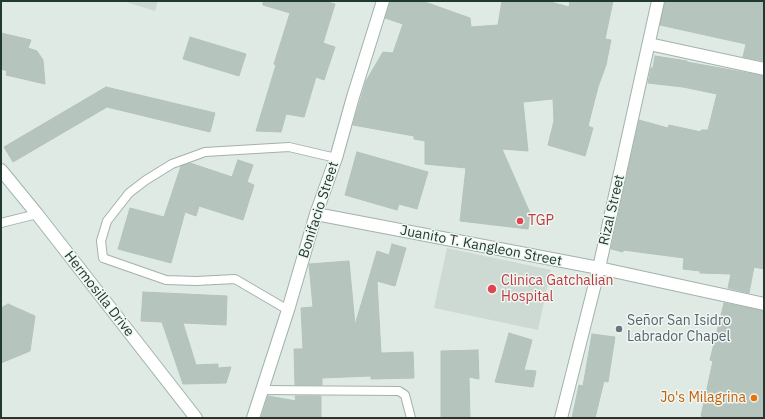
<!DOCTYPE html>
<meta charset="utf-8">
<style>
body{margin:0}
#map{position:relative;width:765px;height:419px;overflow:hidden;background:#dfeae4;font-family:"IBM Plex Sans",sans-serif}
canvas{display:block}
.frame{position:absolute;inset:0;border:2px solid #213a31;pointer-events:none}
</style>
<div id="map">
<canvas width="765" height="419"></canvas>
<div class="frame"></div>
</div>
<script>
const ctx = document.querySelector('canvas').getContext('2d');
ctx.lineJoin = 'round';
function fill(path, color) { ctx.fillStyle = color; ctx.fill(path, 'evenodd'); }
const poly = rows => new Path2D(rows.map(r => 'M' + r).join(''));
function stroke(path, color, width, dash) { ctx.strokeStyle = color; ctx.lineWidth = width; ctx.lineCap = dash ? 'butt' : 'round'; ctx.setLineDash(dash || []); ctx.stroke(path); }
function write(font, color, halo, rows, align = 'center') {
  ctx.font = font + ' "IBM Plex Sans",sans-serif'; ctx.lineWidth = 3; ctx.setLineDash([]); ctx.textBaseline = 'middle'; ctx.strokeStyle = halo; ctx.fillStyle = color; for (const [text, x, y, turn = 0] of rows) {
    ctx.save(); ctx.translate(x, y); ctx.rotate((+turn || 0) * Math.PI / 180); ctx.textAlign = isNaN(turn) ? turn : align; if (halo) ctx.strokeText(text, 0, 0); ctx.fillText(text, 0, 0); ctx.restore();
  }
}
fill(poly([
 [123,1,158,1,155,11],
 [447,248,551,270,538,330,434,308]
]), '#cddad3');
const building = poly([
 [263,1,324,1,335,4,323,43,335,47,324,80,316,77,304,117,286,114,281,132,256,131,276,65,274,64,290,13,263,5,263,1],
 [390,1,422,1,470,18,471,27,498,25,502,1,547,1,569,7,570,1,613,1,605,39,611,40,606,65,598,87,588,126,593,128,585,156,548,145,554,121,553,99,523,102,528,151,502,149,530,213,528,229,460,221,466,168,425,164,425,141,414,139,414,136,353,125,366,81,383,52,393,53,403,24,385,18,390,1],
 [665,1,764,1,764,61,743,57,746,44,660,25,665,1],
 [1,33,31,40,28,48,37,51,43,60,45,84,6,75,7,71,1,69,1,33],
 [190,37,246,54,239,76,183,59,190,37],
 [655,56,687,61,687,62,764,76,764,269,754,267,749,293,728,288,731,274,700,273,700,271,683,269,684,258,623,250,623,252,611,249,639,120,668,128,669,125,701,132,701,130,708,130,717,94,683,87,648,83,651,68,653,68,655,56],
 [106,87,215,113,210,132,107,107,13,162,4,147,106,87],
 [357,152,428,172,417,209,399,204,397,210,345,195,357,152],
 [238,160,253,165,247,182,254,185,243,220,199,206,196,216,185,212,171,263,118,249,130,208,164,217,181,166,190,163,232,177,238,160],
 [392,244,406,248,395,286,377,281,381,353,413,352,414,378,371,379,371,376,322,378,322,385,295,385,294,349,303,349,301,308,313,307,309,264,349,261,355,325,377,251,389,255,392,244],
 [143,292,227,296,226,325,183,323,196,365,218,364,218,368,231,367,226,383,183,384,162,322,141,321,143,292],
 [724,303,764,311,764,418,709,418,701,416,713,361,710,360,724,303],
 [8,304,35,316,30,351,1,363,1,308,8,304],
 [509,333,532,340,524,370,536,371,533,387,495,382,509,333],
 [592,334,615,337,608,382,604,381,595,418,572,418,579,385,583,386,592,334],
 [478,350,479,379,469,377,470,418,441,418,441,351,478,350],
 [268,396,296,401,295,396,321,396,321,418,261,418,268,396]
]);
fill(building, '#b5c5bd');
stroke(building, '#b2c3bb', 1);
const service = poly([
 [1,223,37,214],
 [288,310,235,279,196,281,166,280,103,258,101,241,107,221,129,193,146,180,172,164,205,152,289,147,336,158],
 [262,390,399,391,405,395,411,418]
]);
const minor = poly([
 [649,44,764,69],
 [316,214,599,268,764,304]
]);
const tertiary = poly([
 [253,418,288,310,316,214,336,158,353,97,383,1],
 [561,418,599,268,658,1]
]);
const secondary = poly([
 [1,170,37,214,196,418]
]);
stroke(service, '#a2b2ab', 10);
stroke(minor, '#a2b2ab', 14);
stroke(tertiary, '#a2b2ab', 14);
stroke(secondary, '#9fb5ab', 14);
stroke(service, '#fff', 8);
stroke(minor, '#fff', 12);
stroke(tertiary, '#fff', 12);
stroke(secondary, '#fff', 12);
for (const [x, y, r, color] of [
 [520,221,4,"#e0444e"],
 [492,289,5,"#e0444e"],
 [619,329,4,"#6b7280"],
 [754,398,4,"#e8710a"]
]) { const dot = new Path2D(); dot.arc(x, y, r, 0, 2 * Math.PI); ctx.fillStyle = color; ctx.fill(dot); stroke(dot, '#eff7f2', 1.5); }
write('14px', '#213a31', '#eff7f2', [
 ["Bonifacio Street",319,210,-72],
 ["Rizal Street",612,210,-77],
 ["Juanito T. Kangleon Street",481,246,11],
 ["Hermosilla Drive",99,294,52]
]);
write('14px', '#be3a42', '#eff7f2', [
 ["TGP",528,221],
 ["Clinica Gatchalian",501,281],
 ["Hospital",501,297]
], 'left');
write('14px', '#5b616d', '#eff7f2', [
 ["Señor San Isidro",627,321],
 ["Labrador Chapel",627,337]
], 'left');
write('14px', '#c56008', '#eff7f2', [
 ["Jo's Milagrina",746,398]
], 'right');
</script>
